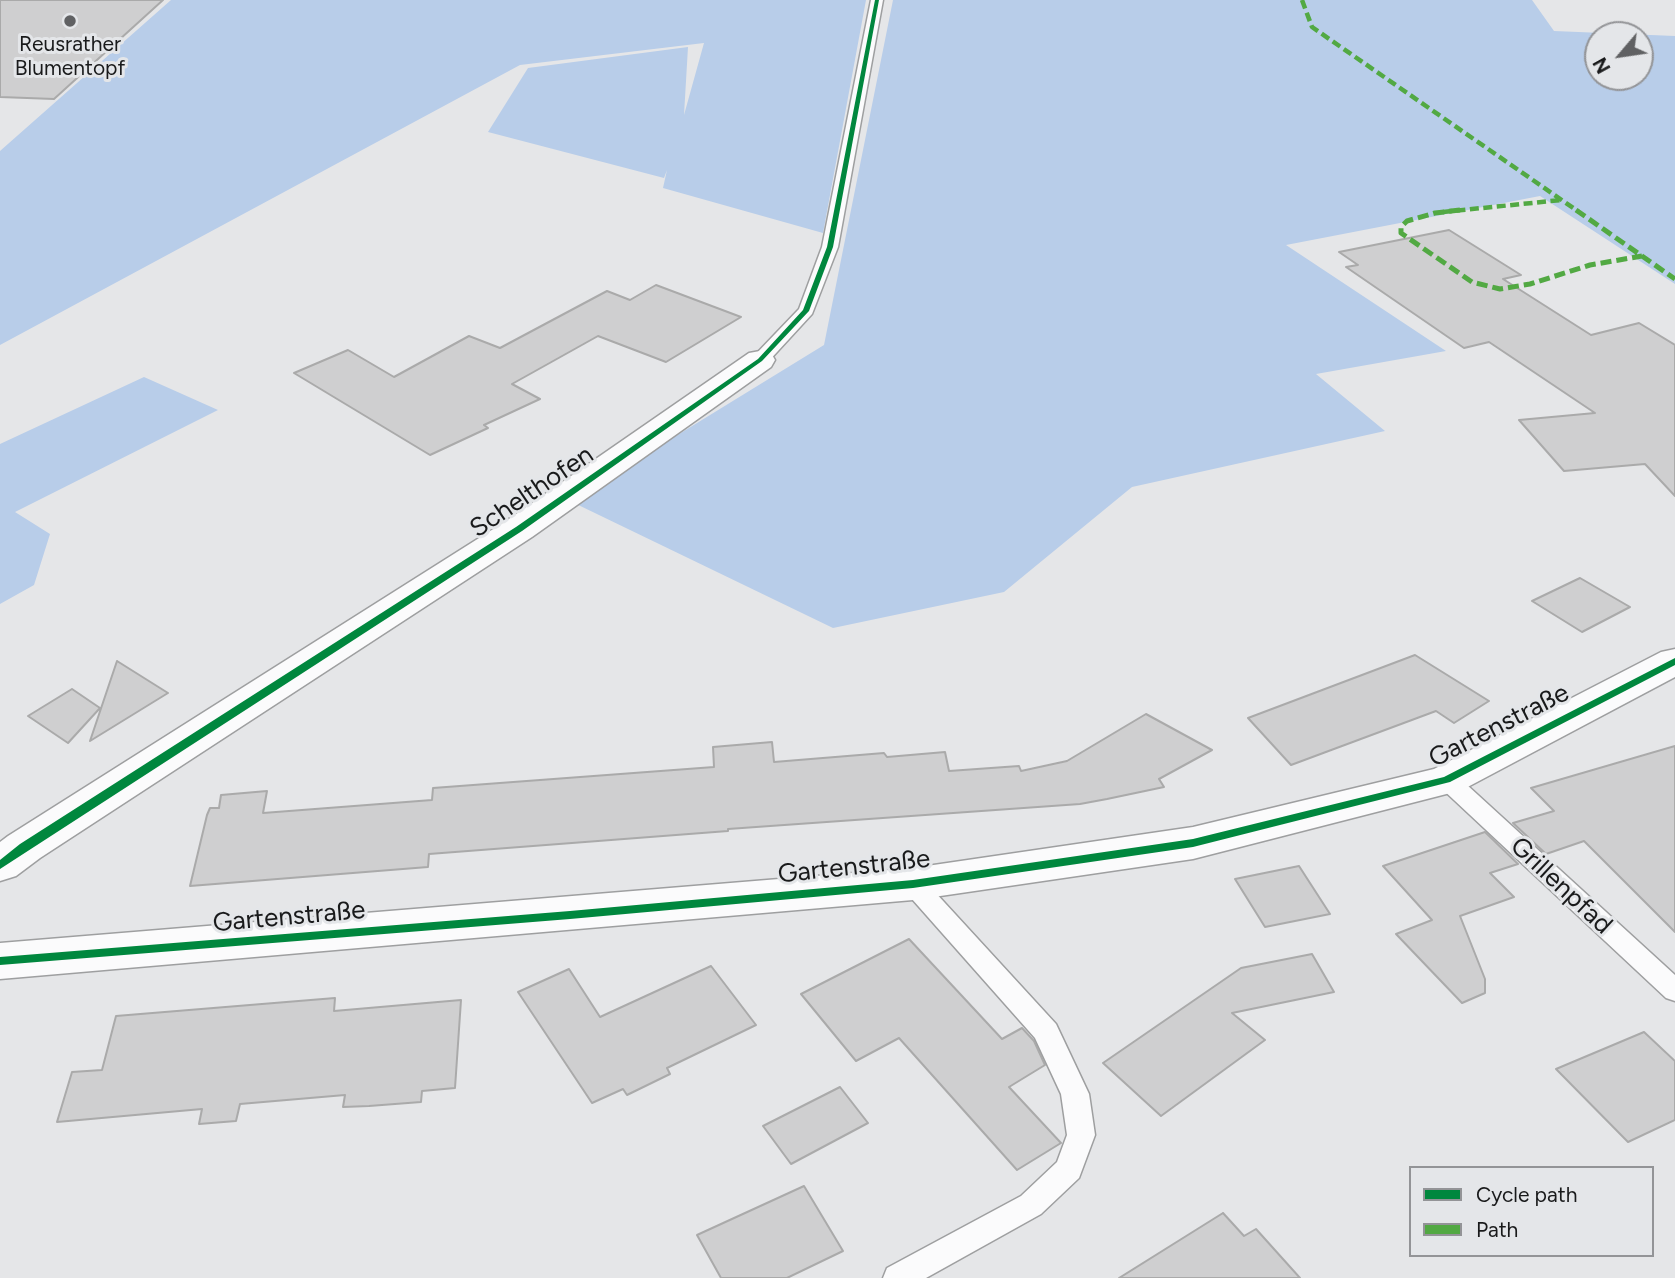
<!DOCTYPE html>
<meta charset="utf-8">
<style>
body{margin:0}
#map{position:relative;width:1675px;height:1278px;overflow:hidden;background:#e5e6e8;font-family:Figtree,sans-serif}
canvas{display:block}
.legend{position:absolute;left:1409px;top:1166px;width:245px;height:91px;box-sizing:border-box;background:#e4e6e9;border:2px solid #939497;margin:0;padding:9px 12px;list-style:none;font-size:21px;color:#191a1b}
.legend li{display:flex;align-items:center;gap:14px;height:35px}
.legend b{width:35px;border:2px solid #939497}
.north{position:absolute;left:1584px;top:21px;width:70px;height:70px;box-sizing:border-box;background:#e4e6e9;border:2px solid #939497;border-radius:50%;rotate:241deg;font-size:19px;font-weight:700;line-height:28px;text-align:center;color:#191a1b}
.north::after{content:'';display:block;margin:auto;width:24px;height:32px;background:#606163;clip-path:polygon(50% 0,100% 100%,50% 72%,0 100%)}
</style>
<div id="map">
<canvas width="1675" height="1278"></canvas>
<ul class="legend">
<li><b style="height:9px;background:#00873e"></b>Cycle path</li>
<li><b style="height:9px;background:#52a943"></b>Path</li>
</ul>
<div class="north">N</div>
</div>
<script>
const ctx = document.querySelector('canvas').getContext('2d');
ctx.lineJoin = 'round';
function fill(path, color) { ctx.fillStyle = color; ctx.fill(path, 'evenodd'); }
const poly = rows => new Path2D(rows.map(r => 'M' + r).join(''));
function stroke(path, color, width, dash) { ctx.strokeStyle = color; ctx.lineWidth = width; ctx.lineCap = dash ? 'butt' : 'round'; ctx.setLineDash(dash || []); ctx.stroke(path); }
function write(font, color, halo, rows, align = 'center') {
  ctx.font = font + ' Figtree,sans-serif'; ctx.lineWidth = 6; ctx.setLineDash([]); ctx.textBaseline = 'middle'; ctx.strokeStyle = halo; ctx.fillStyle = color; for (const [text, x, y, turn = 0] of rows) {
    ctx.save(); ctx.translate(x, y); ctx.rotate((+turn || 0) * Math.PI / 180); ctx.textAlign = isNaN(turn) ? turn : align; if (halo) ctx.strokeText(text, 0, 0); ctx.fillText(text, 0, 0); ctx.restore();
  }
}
fill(poly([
 [171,0,866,0,823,233,663,188,667,170,664,178,488,132,528,68,688,47,684,115,704,43,520,65,0,345,0,151],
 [893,0,1532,0,1554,31,1675,36,1675,284,1540,196,1286,245,1446,351,1316,374,1385,431,1132,487,1004,592,833,628,570,501,824,345],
 [1598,35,1640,35,1640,77,1598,77],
 [144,377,218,410,15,512,50,534,34,585,0,604,0,444]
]), '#b8cde9');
const building = poly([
 [0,0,163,0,54,99,0,97,0,0],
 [1449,230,1521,275,1503,279,1591,335,1639,323,1675,345,1675,496,1645,464,1564,471,1519,420,1595,413,1489,342,1464,348,1346,267,1358,265,1339,252,1449,230],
 [656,285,741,317,666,362,598,336,512,384,540,399,484,425,488,428,430,455,294,373,348,350,394,377,469,336,500,348,607,291,630,300,656,285],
 [1580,578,1630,607,1582,632,1532,601,1580,578],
 [1415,655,1489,701,1454,723,1436,711,1291,765,1248,718,1415,655],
 [117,661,168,693,90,741,117,661],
 [72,689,100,708,68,743,28,716,72,689],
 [1146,714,1212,750,1159,779,1164,787,1107,799,1080,804,728,829,728,831,429,854,428,867,190,886,207,815,210,808,219,808,221,795,267,791,263,813,432,800,433,788,714,767,713,747,772,742,774,762,884,753,887,757,945,752,949,771,1019,766,1021,771,1067,761,1146,714],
 [1675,746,1675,932,1584,841,1546,854,1513,823,1554,811,1531,788,1675,746],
 [1485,832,1518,864,1490,873,1514,897,1460,916,1485,979,1485,993,1462,1003,1396,934,1432,920,1383,866,1485,832],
 [1299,866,1330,914,1265,927,1235,879,1299,866],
 [909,939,1002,1039,1022,1028,1034,1041,1045,1065,1009,1087,1061,1143,1017,1170,899,1038,856,1061,801,994,909,939],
 [1312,954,1334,992,1232,1013,1265,1040,1161,1116,1103,1063,1241,968,1312,954],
 [711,966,756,1025,667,1068,670,1074,627,1095,623,1089,592,1103,518,992,569,969,600,1017,711,966],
 [335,998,334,1011,461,1000,455,1088,422,1091,421,1102,369,1106,343,1107,345,1095,240,1104,236,1121,199,1124,202,1109,57,1122,72,1072,102,1070,116,1016,335,998],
 [1644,1032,1675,1061,1675,1120,1628,1142,1556,1069,1644,1032],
 [840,1087,868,1123,791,1164,763,1126,840,1087],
 [804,1186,843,1251,787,1278,721,1278,697,1235,804,1186],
 [1223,1213,1244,1236,1256,1229,1300,1278,1119,1278,1223,1213]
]);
fill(building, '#cfcfd0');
stroke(building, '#aaa', 2);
const lane = poly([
 [871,0,883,0,838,247,812,314,766,364,754,364,752,360,754,356,799,309,822,247,871,0],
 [1447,772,1455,774,1675,975,1675,1001,1666,998,1439,786,1435,780,1439,774,1447,772],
 [913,875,922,878,1056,1024,1089,1094,1095,1135,1079,1178,1041,1214,926,1278,883,1278,887,1268,1021,1196,1057,1162,1067,1135,1061,1094,1035,1038,904,890,901,884,904,878,913,875]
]);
const street = poly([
 [760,351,771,353,775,360,771,367,532,537,40,858,16,876,0,881,0,842,8,836,506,521,749,353,760,351],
 [1675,649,1675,677,1462,790,1193,859,913,900,0,979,0,943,913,868,1193,827,1434,769,1661,652,1675,649]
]);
stroke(lane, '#9e9fa0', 3);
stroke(street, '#9e9fa0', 3);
fill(lane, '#fbfbfc');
fill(street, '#fbfbfc');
stroke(poly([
 [1302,0,1312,27,1579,212],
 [1443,212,1561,200]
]), '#52a943', 4.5, [9, 4.5]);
stroke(poly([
 [1460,210,1435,213,1407,221,1401,227,1401,233,1472,282,1500,289,1530,284,1590,265,1642,256],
 [1576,210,1675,279]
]), '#52a943', 5, [11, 5]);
fill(poly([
 [875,0,879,0,833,247,809,311,762,361,522,531,0,869,0,860,20,844,516,527,758,359,803,310,827,247,875,0],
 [1675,658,1675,665,1450,782,1193,847,913,888,570,919,0,965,0,957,570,911,913,880,1193,839,1444,777,1675,658]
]), '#00873e');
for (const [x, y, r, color] of [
 [70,21,7,"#606163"]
]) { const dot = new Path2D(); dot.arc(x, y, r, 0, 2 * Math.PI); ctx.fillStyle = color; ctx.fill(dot); stroke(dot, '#e4e6e9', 2.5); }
write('21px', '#191a1b', '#e4e6e9', [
 ["Reusrather",70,45],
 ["Blumentopf",70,69]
]);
write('26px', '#191a1b', '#e4e6e9', [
 ["Schelthofen",532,492,-34],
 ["Gartenstraße",1499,726,-27],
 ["Gartenstraße",854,867,-6],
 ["Grillenpfad",1561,886,43],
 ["Gartenstraße",289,917,-5]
]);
</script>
